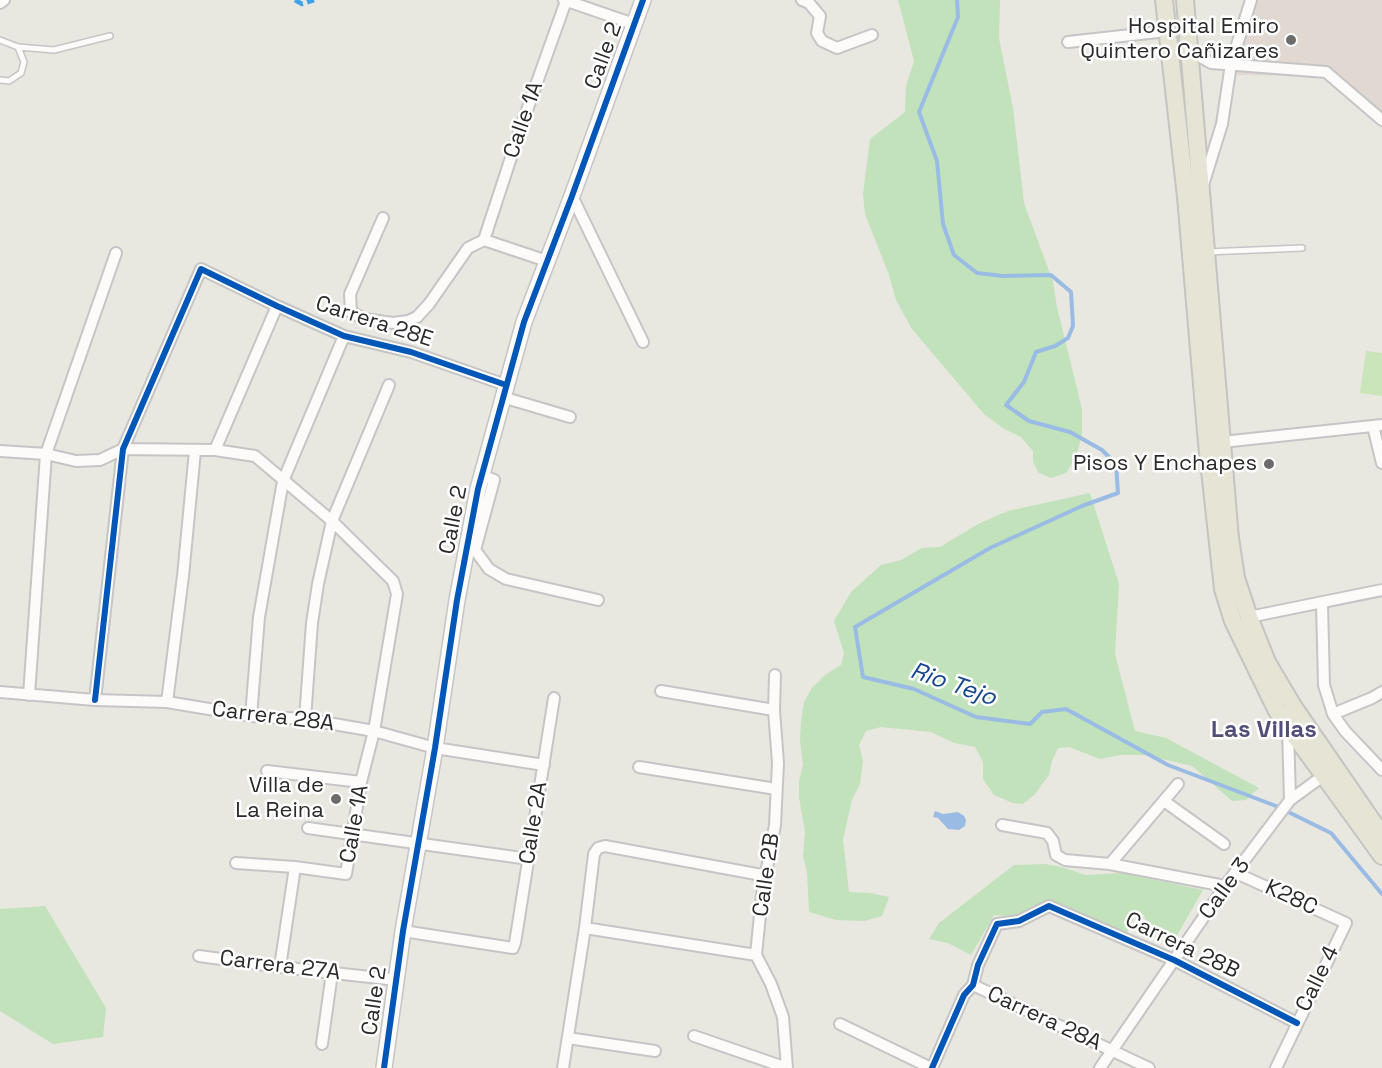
<!DOCTYPE html>
<meta charset="utf-8">
<style>
body{margin:0}
canvas{display:block;background:#e8e7e0}
</style>
<canvas width="1382" height="1068"></canvas>
<script>
const ctx = document.querySelector('canvas').getContext('2d');
ctx.lineJoin = 'round';
function fill(path, color) { ctx.fillStyle = color; ctx.fill(path, 'evenodd'); }
const poly = rows => new Path2D(rows.map(r => 'M' + r).join(''));
function stroke(path, color, width, dash) { ctx.strokeStyle = color; ctx.lineWidth = width; ctx.lineCap = dash ? 'butt' : 'round'; ctx.setLineDash(dash || []); ctx.stroke(path); }
function write(font, color, halo, rows, align = 'center') {
  ctx.font = font + ' "Space Grotesk",sans-serif'; ctx.lineWidth = 5; ctx.setLineDash([]); ctx.textBaseline = 'middle'; ctx.strokeStyle = halo; ctx.fillStyle = color; for (const [text, x, y, turn = 0] of rows) {
    ctx.save(); ctx.translate(x, y); ctx.rotate((+turn || 0) * Math.PI / 180); ctx.textAlign = isNaN(turn) ? turn : align; if (halo) ctx.strokeText(text, 0, 0); ctx.fillText(text, 0, 0); ctx.restore();
  }
}
fill(poly([
 [1246,0,1382,0,1382,126,1324,76,1237,75,1229,61]
]), '#e1d8d2');
fill(poly([
 [898,0,1000,0,999,38,1013,108,1024,203,1053,282,1057,307,1082,409,1082,435,1076,457,1066,473,1051,478,1039,473,1033,462,1033,451,1021,437,1004,429,984,414,912,329,896,300,889,275,865,214,863,194,870,139,905,112,906,86,914,61],
 [1090,493,1119,584,1115,654,1135,731,1166,738,1259,788,1246,800,1232,801,1192,766,1145,755,1120,755,1100,759,1069,747,1058,748,1052,761,1049,775,1035,794,1023,804,1013,803,994,795,983,779,983,762,975,747,954,743,931,732,881,727,866,731,859,745,863,761,860,784,852,800,843,839,849,892,870,893,889,897,882,916,864,921,836,920,809,912,807,872,803,856,805,832,799,797,799,781,803,765,800,741,801,722,804,702,812,688,825,675,841,665,844,653,834,621,851,592,881,565,901,560,922,548,940,547,978,524,1008,511],
 [1045,864,1061,867,1086,875,1122,873,1203,890,1175,939,1148,926,1144,915,1135,915,1126,935,1049,901,1022,917,994,915,971,955,948,943,929,939,939,923,1014,865],
 [45,906,106,1008,103,1037,53,1044,0,1011,0,909]
]), '#c2e2bc');
fill(poly([
 [1366,351,1382,353,1382,396,1360,393]
]), '#cae5ba');
fill(poly([
 [935,811,943,814,958,812,964,816,966,820,965,826,959,830,948,829,938,818,933,817]
]), '#9abce4');
stroke(poly([
 [957,0,958,17,919,112,937,161,943,224,954,255,977,273,1003,276,1051,275,1071,292,1073,326,1068,338,1055,346,1036,352,1024,382,1006,405,1029,421,1070,432,1102,450,1116,464,1118,493,1082,506,990,548,855,627,863,677,914,689,976,717,1030,724,1042,712,1066,709,1168,765,1276,806,1331,833,1382,894]
]), '#9abce4', 4);
const lane = poly([
 [0,40,18,47,54,50,110,36],
 [0,80,9,81,21,73,24,62,18,47],
 [1207,252,1302,248]
]);
const street = poly([
 [564,0,634,24],
 [802,0,809,3,820,16,817,33,822,41,837,48,872,35],
 [0,3,4,0],
 [1068,42,1167,31],
 [1190,51,1211,63,1326,72,1382,120],
 [1203,185,1222,124,1231,64,1251,0],
 [572,196,643,342],
 [383,218,350,294,351,312,364,319,393,323,408,321,417,317,429,304,468,248,484,240,547,261],
 [484,240,521,127,566,1],
 [502,397,570,417],
 [1373,426,1382,463],
 [1222,442,1382,425],
 [215,450,277,306],
 [0,451,46,454,76,461,100,460,123,449,215,450,255,456,332,521,393,581,397,594,374,731,361,782,346,874,295,867,236,863],
 [481,475,494,480,475,550,489,569,506,579,598,600],
 [1322,603,1324,685,1333,714,1345,731,1382,770],
 [1249,617,1382,590],
 [775,675,774,710,778,763,775,825,762,895,756,955,771,984,783,1017,787,1068],
 [661,691,774,710],
 [0,692,95,700,167,702,251,716,305,719,374,731,435,748,544,765],
 [29,695,46,454,116,253],
 [95,700,123,449,201,269,277,306,344,336,411,352,506,385],
 [167,702,183,576,195,451],
 [1333,714,1372,698,1382,692],
 [251,716,259,617,283,481,344,336],
 [305,719,312,623,318,584,332,521,389,385],
 [1288,728,1290,800],
 [639,767,776,789],
 [267,771,361,782],
 [1164,801,1224,844],
 [1002,825,1047,833,1053,841,1056,855,1065,860,1110,864,1225,886],
 [308,828,529,859],
 [1110,864,1178,784],
 [1236,873,1346,923,1276,1068],
 [585,928,756,955],
 [403,931,513,948,515,943,554,698],
 [199,956,280,967,397,980],
 [280,967,295,867],
 [973,985,1149,1068],
 [840,1024,931,1068],
 [694,1036,787,1068],
 [568,1038,655,1051],
 [322,1044,332,973],
 [563,1068,585,928,594,854,598,848,605,846,767,876],
 [932,1068,964,995,973,985,978,965,997,924,1019,921,1049,906,1174,960,1297,1023],
 [1100,1068,1225,886,1290,800,1327,773]
]);
const secondary = poly([
 [384,1068,403,931,435,748,457,600,478,489,524,322,572,196,643,0]
]);
const primary = poly([
 [1164,0,1186,197,1207,443,1223,589,1233,621,1277,711,1382,856],
 [1185,0,1230,538,1236,578,1249,617,1267,662,1293,706,1382,835]
]);
stroke(lane, '#c6c5c5', 8);
stroke(street, '#c6c5c5', 14);
stroke(secondary, '#c6c5c5', 18);
stroke(primary, '#c4c4c1', 20);
stroke(lane, '#fcfbfa', 5);
stroke(street, '#fcfbfa', 10);
stroke(secondary, '#fcfbfa', 15);
stroke(primary, '#e5e4d5', 16);
stroke(poly([
 [295,0,302,4,314,0]
]), '#3ea3eb', 4.5, [9, 4.5]);
stroke(poly([
 [95,700,123,449,201,269,277,306,344,336,411,352,506,385],
 [384,1068,403,931,435,748,457,600,478,489,524,322,572,196,643,0],
 [932,1068,964,995,973,985,978,965,997,924,1019,921,1049,906,1174,960,1297,1023]
]), '#0057b8', 6);
for (const [x, y, r, color] of [
 [1291,40,6,"#6c6c6a"],
 [1269,464,6,"#6c6c6a"],
 [336,799,6,"#6c6c6a"]
]) { const dot = new Path2D(); dot.arc(x, y, r, 0, 2 * Math.PI); ctx.fillStyle = color; ctx.fill(dot); stroke(dot, '#fff', 2); }
write('22px', '#2a2a2a', '#fff', [
 ["Hospital Emiro",1279,27],
 ["Quintero Cañizares",1279,52],
 ["Pisos Y Enchapes",1257,464],
 ["Villa de",324,786],
 ["La Reina",324,811]
], 'right');
write('22px', '#2a2a2a', '#fff', [
 ["Calle 2",604,56,-70],
 ["Calle 1A",524,120,-71],
 ["Carrera 28E",374,322,18],
 ["Calle 2",454,520,-79],
 ["Carrera 28A",273,717,7],
 ["Calle 2A",534,823,-81],
 ["Calle 1A",355,824,-80],
 ["Calle 2B",767,875,-82],
 ["Calle 3",1225,889,-54],
 ["K28C",1291,898,25],
 ["Carrera 28B",1182,946,26],
 ["Carrera 27A",280,966,7],
 ["Calle 4",1318,979,-64],
 ["Calle 2",375,1001,-82],
 ["Carrera 28A",1044,1019,25]
]);
write('italic 24px', '#184690', '#fff', [
 ["Rio Tejo",953,685,19]
]);
write('bold 24px', '#524e77', '#fff', [
 ["Las Villas",1264,730]
]);
</script>
